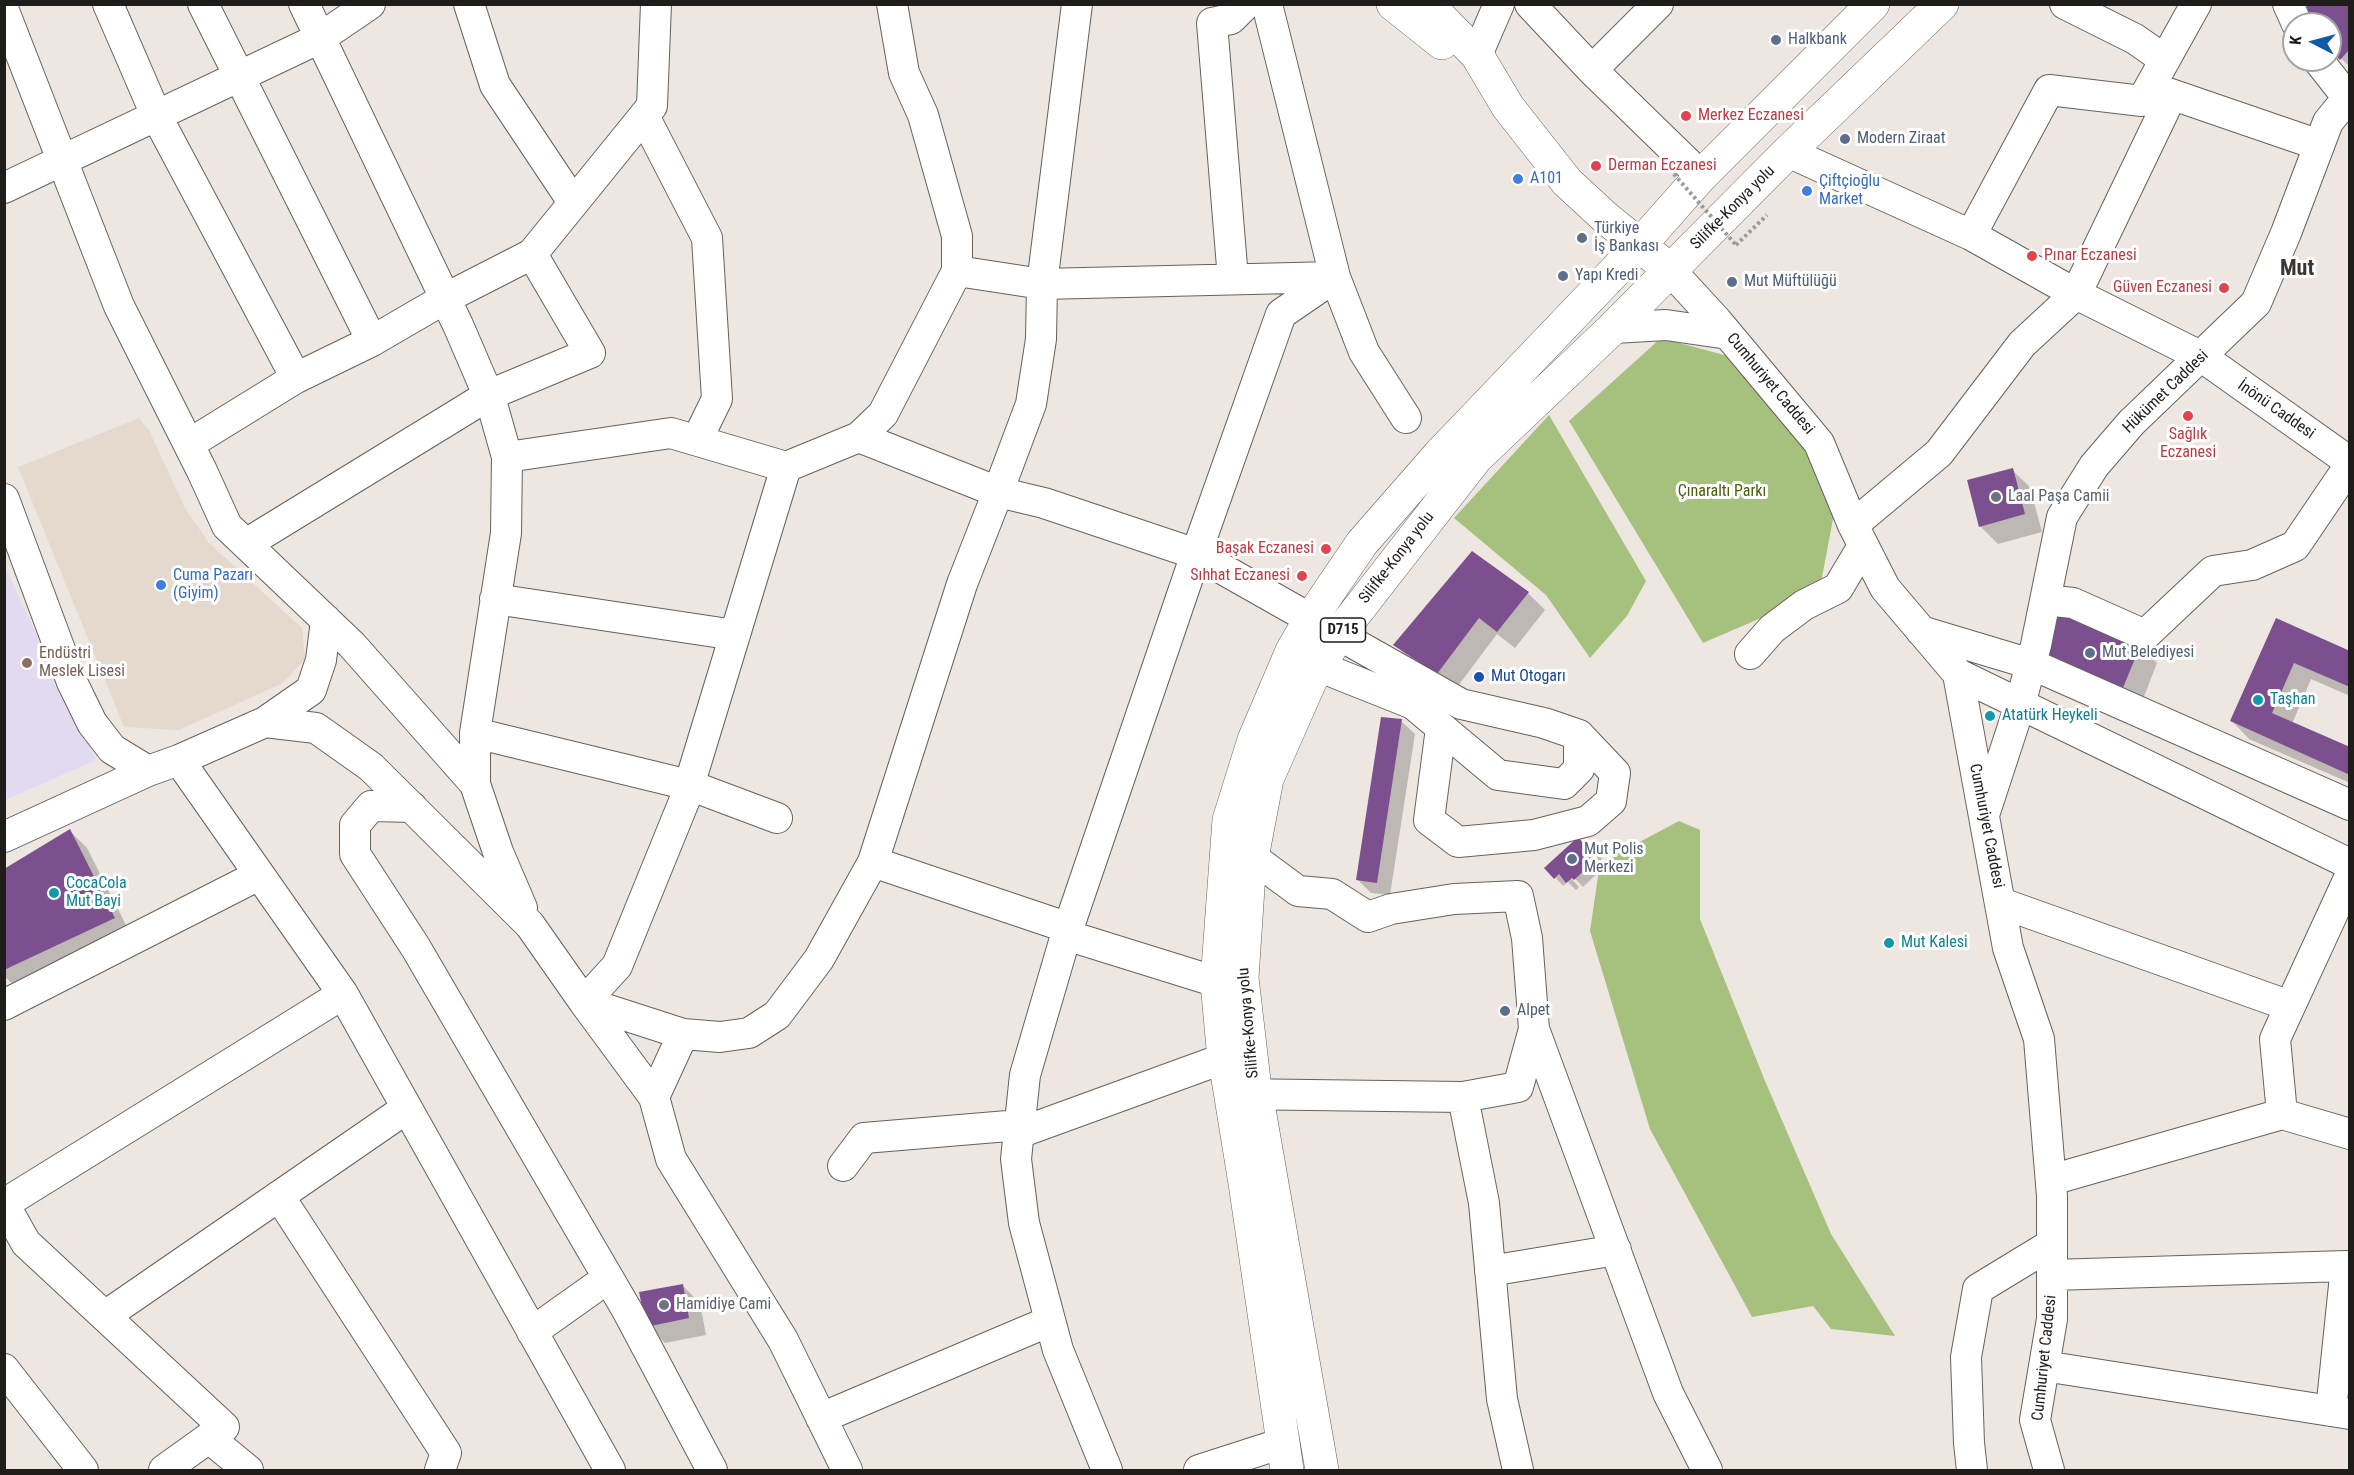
<!DOCTYPE html>
<meta charset="utf-8">
<style>
body{margin:0}
#map{position:relative;width:2354px;height:1475px;overflow:hidden;background:#eee7e1;font-family:"Roboto Condensed",sans-serif}
canvas{display:block}
.frame{position:absolute;inset:0;border:6px solid #1f1d1a;pointer-events:none}
.north{position:absolute;left:2282px;top:12px;width:60px;height:60px;box-sizing:border-box;background:#fff;border:2px solid #a5a5a3;border-radius:50%;rotate:276deg;font-size:16px;font-weight:700;line-height:24px;text-align:center;color:#1f1d1a}
.north::after{content:'';display:block;margin:auto;width:21px;height:27px;background:#0e5aa9;clip-path:polygon(50% 0,100% 100%,50% 72%,0 100%)}
</style>
<div id="map">
<canvas width="2354" height="1475"></canvas>
<div class="frame"></div>
<div class="north">K</div>
</div>
<script>
const ctx = document.querySelector('canvas').getContext('2d');
ctx.lineJoin = 'round';
function fill(path, color) { ctx.fillStyle = color; ctx.fill(path, 'evenodd'); }
const poly = rows => new Path2D(rows.map(r => 'M' + r).join(''));
function stroke(path, color, width, dash) { ctx.strokeStyle = color; ctx.lineWidth = width; ctx.lineCap = dash ? 'butt' : 'round'; ctx.setLineDash(dash || []); ctx.stroke(path); }
function write(font, color, halo, rows, align = 'center') {
  ctx.font = font + ' "Roboto Condensed",sans-serif'; ctx.lineWidth = 6; ctx.setLineDash([]); ctx.textBaseline = 'middle'; ctx.strokeStyle = halo; ctx.fillStyle = color; for (const [text, x, y, turn = 0] of rows) {
    ctx.save(); ctx.translate(x, y); ctx.rotate((+turn || 0) * Math.PI / 180); ctx.textAlign = isNaN(turn) ? turn : align; if (halo) ctx.strokeText(text, 0, 0); ctx.fillText(text, 0, 0); ctx.restore();
  }
}
fill(poly([
 [139,418,149,430,186,510,209,543,302,628,305,659,283,683,179,730,124,727,18,467]
]), '#e5d8cd');
fill(poly([
 [4,565,96,760,5,800,4,800]
]), '#e2daf0');
fill(poly([
 [1661,338,1739,359,1807,447,1834,514,1819,593,1703,643,1569,421],
 [1549,415,1646,581,1627,616,1590,658,1546,595,1454,518],
 [1679,821,1700,830,1700,919,1765,1081,1831,1234,1895,1336,1831,1329,1813,1306,1752,1317,1650,1129,1590,931,1600,863]
]), '#a6c07e');
fill(poly([
 [2350,4,2350,67,2330,48,2330,24,2314,24],
 [2012,470,2030,487,2042,532,1998,544,1980,526],
 [1528,593,1545,610,1515,648,1497,634,1455,690,1413,662,1395,645],
 [2060,613,2140,645,2157,663,2138,712],
 [2277,620,2350,652,2350,696,2311,679,2292,724,2350,749,2350,783,2249,739,2232,721],
 [1401,721,1415,734,1390,895,1371,893,1358,880],
 [70,831,87,848,131,935,18,989,4,976,4,871],
 [1588,844,1602,859,1595,865,1600,871,1583,887,1568,871,1566,873,1579,887,1576,890,1568,882,1563,886,1555,877],
 [682,1285,700,1303,706,1335,665,1343,647,1326]
]), '#0003');
fill(poly([
 [2306,4,2350,4,2350,49,2340,60,2330,50,2330,24,2312,24],
 [2013,468,2025,514,1979,527,1967,480],
 [1472,551,1529,592,1497,632,1479,618,1437,674,1393,645],
 [2059,611,2141,644,2120,695,2039,662],
 [2276,618,2350,651,2350,687,2294,663,2272,713,2350,747,2350,775,2230,721],
 [1381,717,1402,719,1377,883,1356,880],
 [70,829,115,918,4,970,4,869],
 [1578,837,1584,844,1588,841,1595,849,1588,856,1593,862,1574,880,1572,878,1566,883,1559,874,1554,879,1544,868],
 [683,1284,689,1318,646,1327,639,1292]
]), '#7c4f8e');
const minor = poly([
 [108,4,156,115,296,378,189,444],
 [203,4,372,341,296,378],
 [304,4,458,325,492,404,507,457,506,533,475,733,475,784,498,852,522,908],
 [469,4,495,85,573,202],
 [892,4,904,73,923,115,957,236,957,271],
 [1530,4,1592,70],
 [1658,4,1592,70,1701,176],
 [2065,4,2135,39,2165,60],
 [2288,4,2297,24],
 [4,11,119,306,202,471,227,526,352,645,475,784],
 [1477,55,1499,4],
 [2318,60,2348,98],
 [2150,87,2319,145],
 [644,116,707,238,717,399,697,440],
 [1788,152,1971,235,2076,294,2202,357,2350,462],
 [4,188,320,38,370,4],
 [1971,235,2049,90,2142,101,2196,4],
 [1670,270,1717,321,1819,443,1853,525,1885,588,1958,674,2008,948,2039,1039,2052,1196,2052,1319,2035,1420,2049,1470],
 [1233,279,1212,23,1231,19,1246,4],
 [1613,328,1666,325,1728,334],
 [372,341,446,298,532,254,652,106,656,4],
 [859,437,998,492,1031,404,1041,339,1042,284,1077,4],
 [507,457,671,433,786,467,685,799,617,966,584,1002,654,1097,671,1159,783,1340,847,1470],
 [786,467,859,437,883,414,957,271,1042,284,1335,277,1364,352,1406,418],
 [4,499,72,682,92,723,112,749,148,771],
 [1853,525,1939,453,2022,344,2076,294,2165,109,2150,87],
 [246,544,489,395,590,353,532,254],
 [495,599,735,635],
 [2045,600,2073,603,2145,635,2213,571,2252,565,2295,546,2350,465],
 [1921,631,2031,664,2350,805],
 [1750,654,1772,629,1804,605,1838,588,1863,546],
 [1958,674,2350,864],
 [265,722,311,690,321,660,326,620],
 [1441,728,1429,820,1458,842,1534,835,1588,821,1611,801,1615,773,1579,735],
 [475,733,689,785,777,818],
 [179,760,343,994,610,1470],
 [412,807,371,806,355,825,355,854,416,948,627,1310,712,1470],
 [1984,815,2020,705,2036,645,2062,517,2094,466,2131,423,2256,303,2286,233,2328,122,2350,95],
 [4,837,148,771,179,760,265,722,316,728,371,767,530,925,584,1002,683,1034,720,1037,749,1033,777,1015,819,959,873,862,962,584,998,492,1044,503,1196,554,1461,704,1544,723,1579,735,1579,769,1564,784,1498,775,1413,704,1320,667,1297,654],
 [1252,857,1298,891,1332,894,1368,917,1391,909,1454,899,1518,896,1527,938,1534,1029,1518,1087,1463,1097],
 [873,862,1069,928],
 [2350,876,2275,1039,2282,1114,2350,1134],
 [2001,903,2290,1006],
 [1066,935,1217,982],
 [4,1005,259,875],
 [1534,1029,1668,1393,1707,1470],
 [1233,1094,1463,1097,1484,1203,1502,1399,1518,1470],
 [654,1097,683,1034],
 [1019,1133,1225,1058],
 [843,1166,864,1138,1020,1125],
 [2051,1180,2282,1114],
 [279,1196,446,1453,440,1470],
 [4,1204,343,994],
 [4,1204,26,1243,224,1427,164,1470],
 [1490,1271,1616,1250],
 [2052,1275,2346,1266,2331,1411],
 [105,1316,407,1108],
 [532,1332,608,1278],
 [2044,1366,2350,1414],
 [4,1369,83,1470],
 [821,1418,1050,1321],
 [209,1438,248,1470],
 [1107,1470,1058,1350,1024,1223,1016,1159,1025,1075,1066,935,1196,554,1281,314,1335,277,1267,4],
 [1199,1470,1283,1443],
 [1972,1470,1969,1443,1966,1357,1978,1289,2052,1244]
]);
const major = poly([
 [1393,4,1442,43],
 [1427,4,1477,55,1508,107,1567,182,1606,218,1670,270]
]);
const highway = poly([
 [1287,1470,1245,1183,1223,1048,1217,982,1229,820,1254,740,1292,651,1311,618,1362,543,1439,455,1639,246,1701,176,1873,4],
 [1322,1470,1254,1081,1242,978,1249,873,1267,779,1312,677,1339,634,1476,458,1613,328,1788,152,1942,4]
]);
stroke(minor, '#67615c', 32);
stroke(major, '#67615c', 34);
stroke(highway, '#67615c', 34);
stroke(poly([
 [1736,245,1767,215]
]), '#a09a96', 4, [3, 3]);
stroke(minor, '#fff', 30);
stroke(major, '#fff', 33);
stroke(highway, '#fff', 33);
stroke(poly([
 [1666,165,1736,245]
]), '#a09a96', 4, [3, 3]);
for (const [x, y, r, color] of [
 [1776,40,6,"#5c6f8a"],
 [1686,116,6,"#e0444e"],
 [1845,139,6,"#5c6f8a"],
 [1596,166,6,"#e0444e"],
 [1518,179,6,"#3f7fe0"],
 [1807,191,6,"#3f7fe0"],
 [1582,238,6,"#5c6f8a"],
 [2032,256,6,"#e0444e"],
 [1563,276,6,"#5c6f8a"],
 [1732,282,6,"#5c6f8a"],
 [2224,288,6,"#e0444e"],
 [2188,416,6,"#e0444e"],
 [1996,497,6,"#6b7280"],
 [1326,549,6,"#e0444e"],
 [1302,576,6,"#e0444e"],
 [161,585,6,"#3f7fe0"],
 [2090,653,6,"#5c6f8a"],
 [27,663,6,"#8d6e63"],
 [1479,677,6,"#1a4fb4"],
 [2258,700,6,"#0f9aa8"],
 [1990,716,6,"#0f9aa8"],
 [1572,859,6,"#5c6f8a"],
 [54,893,6,"#0f9aa8"],
 [1889,943,6,"#0f9aa8"],
 [1505,1011,6,"#5c6f8a"],
 [664,1305,6,"#6b7280"]
]) { const dot = new Path2D(); dot.arc(x, y, r, 0, 2 * Math.PI); ctx.fillStyle = color; ctx.fill(dot); stroke(dot, '#fff', 2); }
for (const [x, y, w] of [
 [1343,630,45]
]) { const box = new Path2D(); box.roundRect(x - w / 2, y - 12, w, 24, 4.5); ctx.fillStyle = '#fff'; ctx.fill(box); stroke(box, '#1f1d1a', 1.5); }
write('bold 15px', '#1f1d1a', null, [
 ["D715",1343,630]
]);
write('16px', '#4e5e75', '#fff', [
 ["Halkbank",1788,40],
 ["Modern Ziraat",1857,139],
 ["Türkiye",1594,229],
 ["İş Bankası",1594,247],
 ["Yapı Kredi",1575,276],
 ["Mut Müftülüğü",1744,282],
 ["Mut Belediyesi",2102,653],
 ["Mut Polis",1584,850],
 ["Merkezi",1584,868],
 ["Alpet",1517,1011]
], 'left');
write('16px', '#be3a42', '#fff', [
 ["Merkez Eczanesi",1698,116],
 ["Derman Eczanesi",1608,166],
 ["Pınar Eczanesi",2044,256],
 ["Güven Eczanesi",2212,288,"right"],
 ["Sağlık",2188,435,"center"],
 ["Eczanesi",2188,453,"center"],
 ["Başak Eczanesi",1314,549,"right"],
 ["Sıhhat Eczanesi",1290,576,"right"]
], 'left');
write('16px', '#366cbe', '#fff', [
 ["A101",1530,179],
 ["Çiftçioğlu",1819,182],
 ["Market",1819,200],
 ["Cuma Pazarı",173,576],
 ["(Giyim)",173,594]
], 'left');
write('16px', '#1f1d1a', '#fff', [
 ["Silifke-Konya yolu",1733,208,-45],
 ["Cumhuriyet Caddesi",1770,384,50],
 ["Hükümet Caddesi",2166,392,-44],
 ["İnönü Caddesi",2276,410,35],
 ["Silifke-Konya yolu",1397,558,-52],
 ["Cumhuriyet Caddesi",1986,826,79],
 ["Silifke-Konya yolu",1249,1023,-95],
 ["Cumhuriyet Caddesi",2045,1358,-84]
]);
write('16px', '#476108', '#fff', [
 ["Çınaraltı Parkı",1722,492]
]);
write('16px', '#5b616d', '#fff', [
 ["Laal Paşa Camii",2008,497],
 ["Hamidiye Cami",676,1305]
], 'left');
write('16px', '#785e54', '#fff', [
 ["Endüstri",39,654],
 ["Meslek Lisesi",39,672]
], 'left');
write('16px', '#164399', '#fff', [
 ["Mut Otogarı",1491,677]
], 'left');
write('16px', '#0d838f', '#fff', [
 ["Taşhan",2270,700],
 ["Atatürk Heykeli",2002,716],
 ["CocaCola",66,884],
 ["Mut Bayi",66,902],
 ["Mut Kalesi",1901,943]
], 'left');
write('bold 22px', '#3b3631', '#fff', [
 ["Mut",2297,269]
]);
</script>
